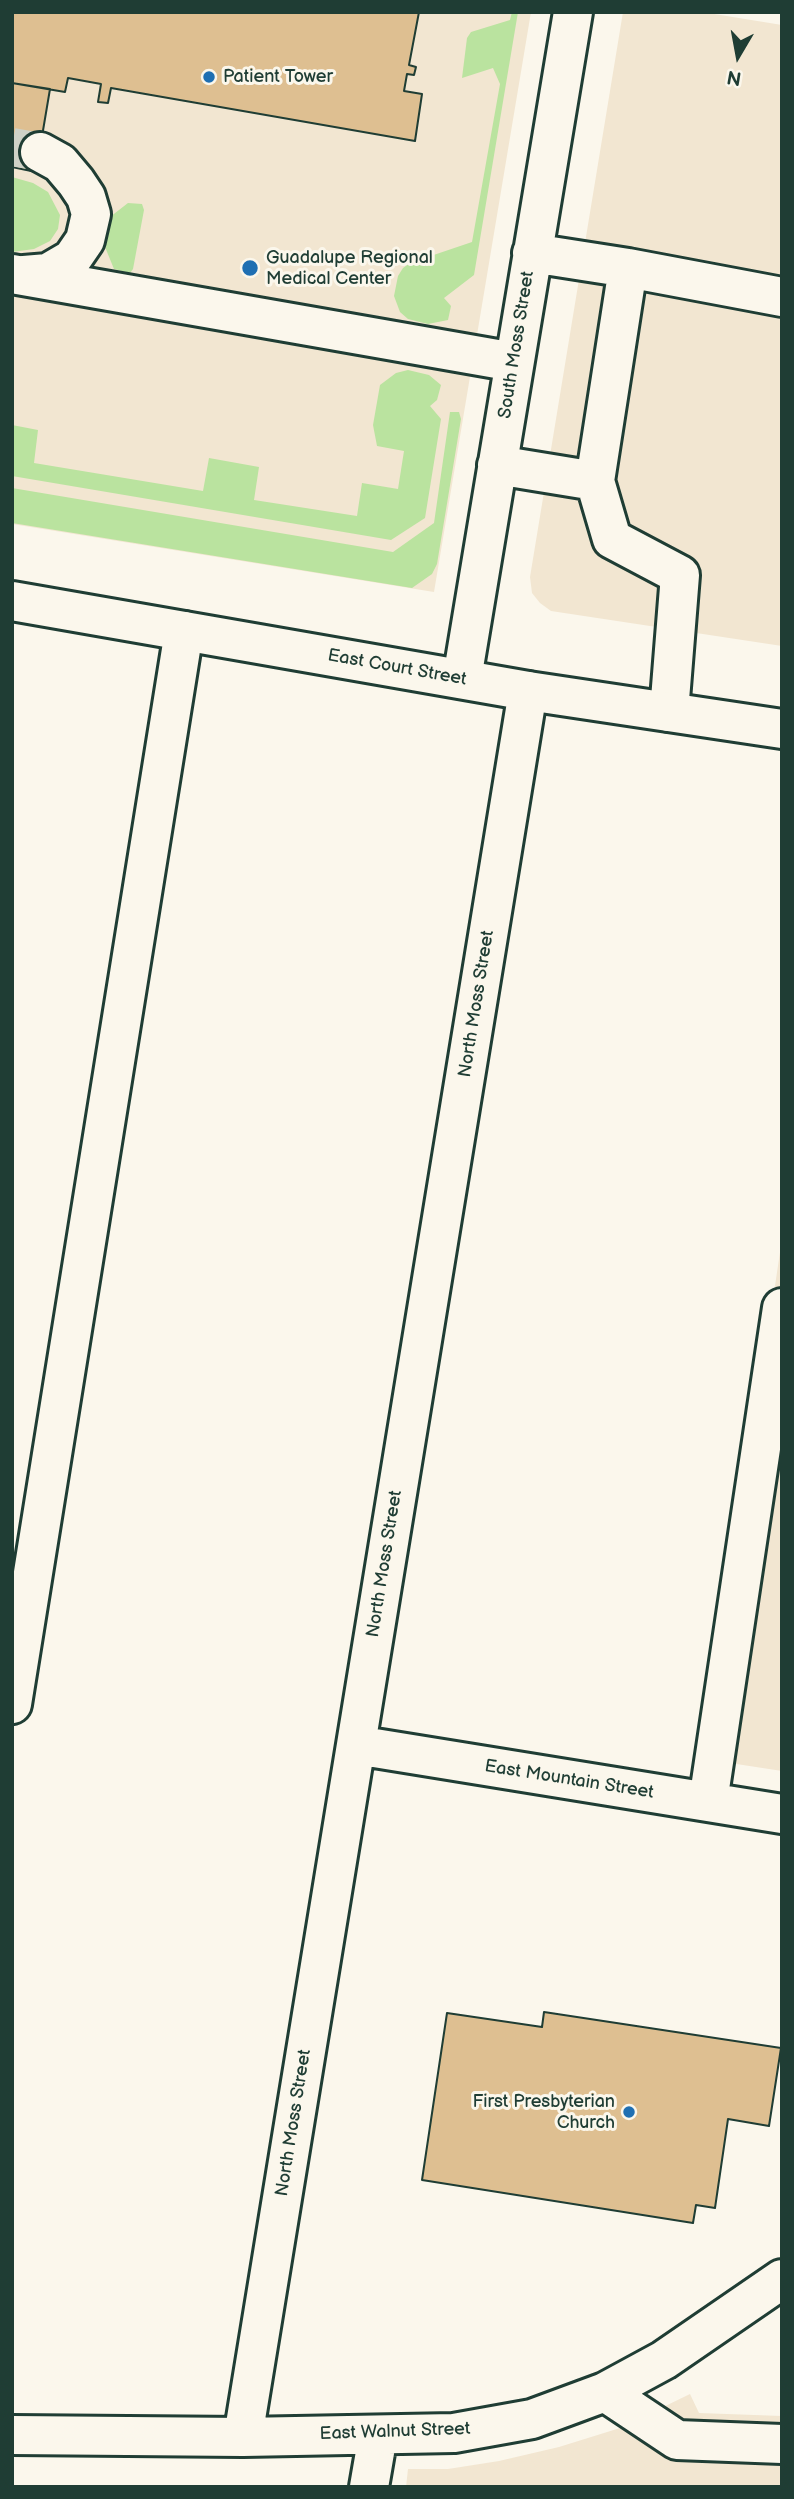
<!DOCTYPE html>
<style>
body{margin:0}
#map{position:relative;width:794px;height:2499px;overflow:hidden;background:#fbf7ec;font-family:"Balsamiq Sans",sans-serif}
canvas{display:block}
.frame{position:absolute;inset:0;border:14px solid #1f3d34;pointer-events:none}
.north{position:absolute;left:703px;top:21px;width:70px;height:70px;-webkit-text-stroke:5px #fbf7ec;paint-order:stroke;rotate:190deg;font-size:19px;font-weight:700;line-height:28px;text-align:center;color:#1f3d34}
.north::after{content:'';display:block;margin:auto;width:24px;height:32px;background:#1f3d34;clip-path:polygon(50% 0,100% 100%,50% 72%,0 100%)}
</style>
<div id="map">
<canvas width="794" height="2499"></canvas>
<div class="frame"></div>
<div class="north">N</div>
</div>
<script>
const ctx = document.querySelector('canvas').getContext('2d');
ctx.lineJoin = 'round';
function fill(path, color) { ctx.fillStyle = color; ctx.fill(path, 'evenodd'); }
const poly = rows => new Path2D(rows.map(r => 'M' + r).join(''));
function stroke(path, color, width, dash) { ctx.strokeStyle = color; ctx.lineWidth = width; ctx.lineCap = dash ? 'butt' : 'round'; ctx.setLineDash(dash || []); ctx.stroke(path); }
function write(font, color, halo, rows, align = 'center') {
  ctx.font = font + ' "Balsamiq Sans",sans-serif'; ctx.lineWidth = 6; ctx.setLineDash([]); ctx.textBaseline = 'middle'; ctx.strokeStyle = halo; ctx.fillStyle = color; for (const [text, x, y, turn = 0] of rows) {
    ctx.save(); ctx.translate(x, y); ctx.rotate((+turn || 0) * Math.PI / 180); ctx.textAlign = isNaN(turn) ? turn : align; if (halo) ctx.strokeText(text, 0, 0); ctx.fillText(text, 0, 0); ctx.restore();
  }
}
fill(poly([
 [12,12,531,12,434,592,12,524],
 [623,12,702,12,782,25,782,646,551,611,540,603,532,593,530,577],
 [782,1239,782,1771,704,1759],
 [690,2394,699,2413,782,2416,782,2487,406,2487,408,2469,448,2469,499,2461,559,2447,620,2428]
]), '#f2e6d1');
fill(poly([
 [512,12,518,12,474,275,444,298,451,306,448,320,428,324,408,319,400,312,394,296,398,276,403,268,410,263,472,242,500,84,493,68,462,78,467,38,471,32,510,20],
 [12,177,33,183,48,192,60,215,58,229,50,241,34,249,12,252],
 [128,203,142,204,144,210,133,269,130,273,114,269,105,247,110,217],
 [408,370,429,375,441,385,437,400,430,406,441,419,425,518,391,540,12,476,12,425,38,430,34,463,203,491,209,458,259,467,254,500,357,516,362,483,398,489,404,451,377,446,373,425,380,385,396,373],
 [450,412,459,412,461,419,437,564,432,574,412,588,12,523,12,488,393,552,434,523]
]), '#bae39f');
const building = poly([
 [12,12,419,12,409,65,416,67,414,75,407,74,404,91,422,94,415,141,111,88,108,103,98,102,101,84,68,78,65,92,12,83,12,12],
 [12,83,50,89,36,172,12,167,12,83],
 [544,2012,781,2048,769,2126,728,2119,715,2208,696,2205,693,2223,422,2180,447,2013,542,2027,544,2012]
]);
fill(building, '#debf91');
stroke(building, '#1f3d34', 2);
stroke(poly([
 [12,147,40,152]
]), '#cfd2c7', 38, [38, 19]);
const minor = poly([
 [532,253,628,268,595,481,612,539,680,575,669,712],
 [628,268,782,297],
 [12,274,514,362],
 [24,275,48,273,72,259,85,240,91,214,86,197,76,182,60,163,40,152],
 [497,465,595,481],
 [462,679,573,12],
 [12,1704,184,631],
 [356,1745,782,1814],
 [708,1802,782,1308],
 [605,2392,677,2440,782,2444],
 [12,2435,243,2437,454,2433,532,2419,605,2392,664,2360,782,2279],
 [243,2437,528,691],
 [369,2487,378,2435]
]);
const major = poly([
 [12,601,528,691,782,729]
]);
stroke(minor, '#1f3d34', 44);
stroke(major, '#1f3d34', 44);
stroke(minor, '#fbf7ec', 38);
stroke(major, '#fbf7ec', 38);
for (const [x, y, r, color] of [
 [209,77,7,"#1f6fb2"],
 [250,268,9,"#1f6fb2"],
 [629,2112,7,"#1f6fb2"]
]) { const dot = new Path2D(); dot.arc(x, y, r, 0, 2 * Math.PI); ctx.fillStyle = color; ctx.fill(dot); stroke(dot, '#fbf7ec', 2.5); }
write('18px', '#1f3d34', '#fbf7ec', [
 ["Patient Tower",223,77],
 ["Guadalupe Regional",266,258],
 ["Medical Center",266,279],
 ["First Presbyterian",615,2102,"right"],
 ["Church",615,2123,"right"]
], 'left');
write('18px', '#1f3d34', '#fbf7ec', [
 ["South Moss Street",517,345,-81],
 ["East Court Street",397,668,10],
 ["North Moss Street",477,1004,-81],
 ["North Moss Street",385,1564,-81],
 ["East Mountain Street",569,1780,9],
 ["North Moss Street",294,2123,-81],
 ["East Walnut Street",395,2432,-2]
]);
</script>
